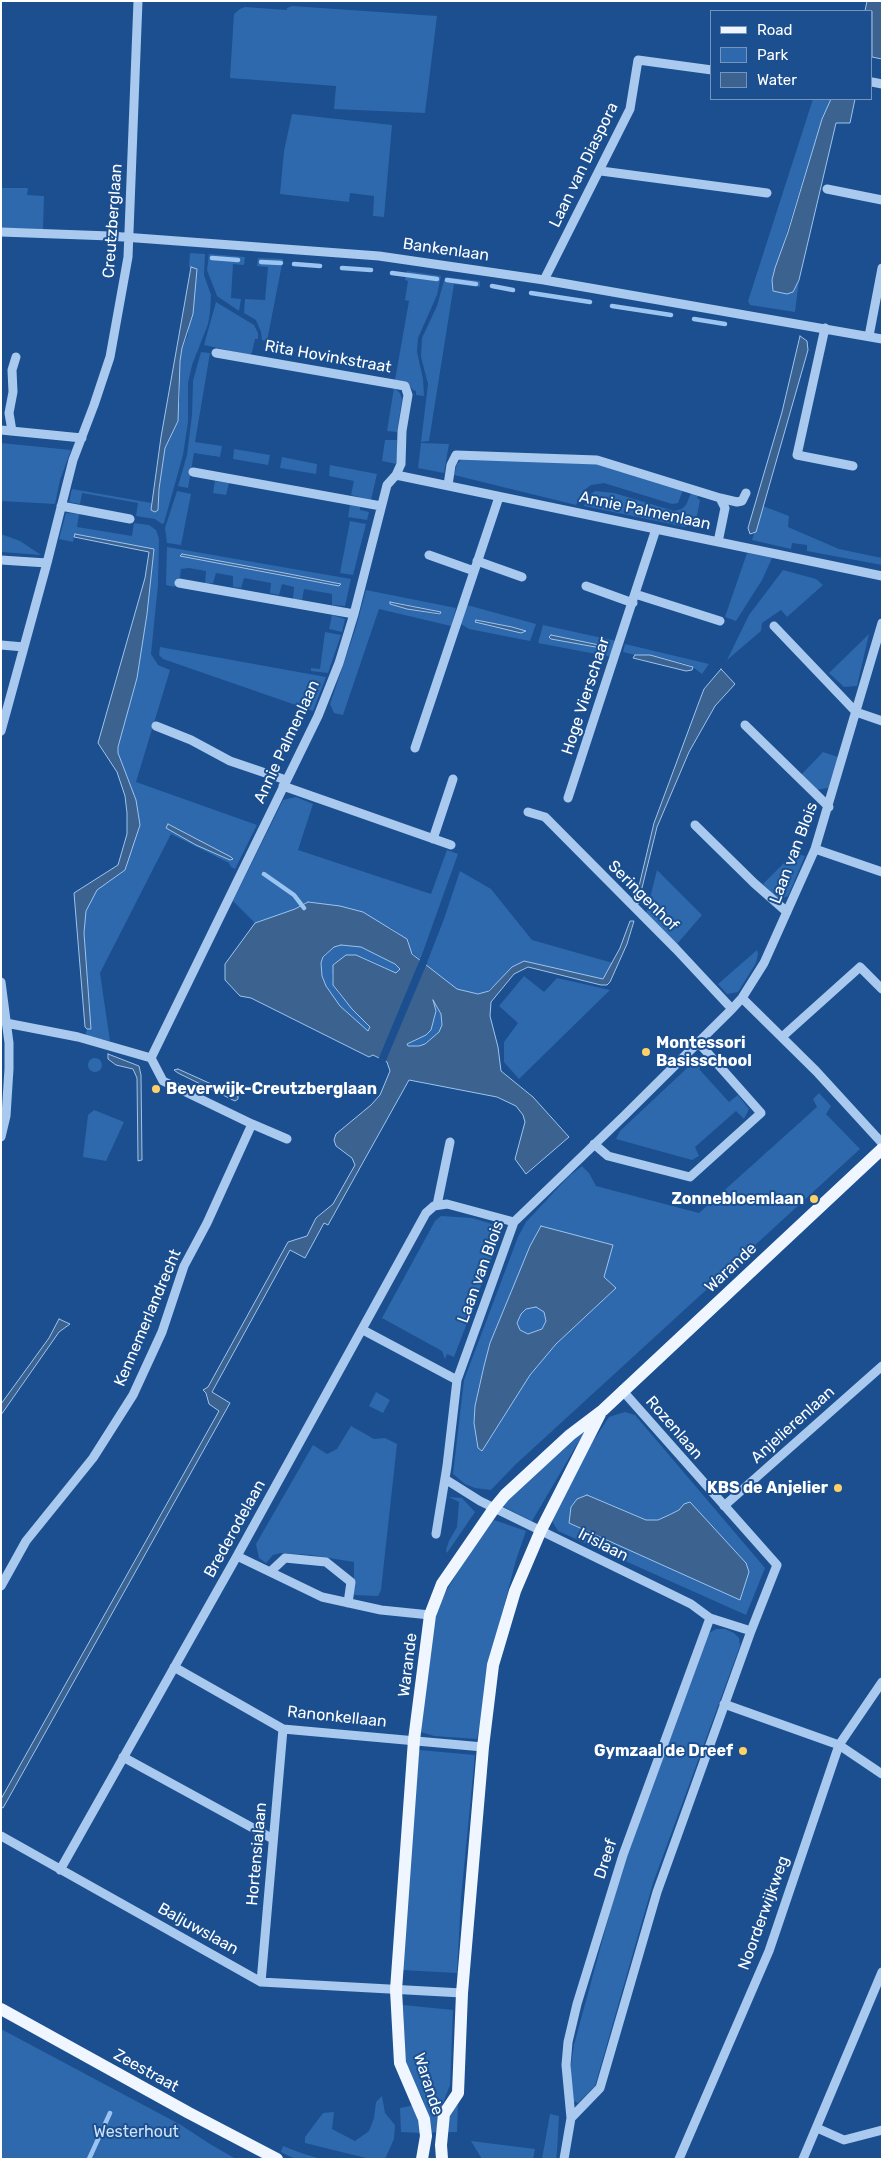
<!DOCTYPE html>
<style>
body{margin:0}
#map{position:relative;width:883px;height:2160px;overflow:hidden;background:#1b4f8f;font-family:Rubik,sans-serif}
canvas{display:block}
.frame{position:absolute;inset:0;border:2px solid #fff;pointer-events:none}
.legend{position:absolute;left:710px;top:10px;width:162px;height:90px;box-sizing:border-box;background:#1b4f8f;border:1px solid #7695bc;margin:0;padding:6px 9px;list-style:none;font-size:15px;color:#fff}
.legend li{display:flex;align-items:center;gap:10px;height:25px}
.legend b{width:25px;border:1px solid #7695bc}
</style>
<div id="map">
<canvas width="883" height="2160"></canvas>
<div class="frame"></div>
<ul class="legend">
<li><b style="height:6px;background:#f0f6ff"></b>Road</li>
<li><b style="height:14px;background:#2e69ad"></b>Park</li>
<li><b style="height:14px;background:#3c6290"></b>Water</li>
</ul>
</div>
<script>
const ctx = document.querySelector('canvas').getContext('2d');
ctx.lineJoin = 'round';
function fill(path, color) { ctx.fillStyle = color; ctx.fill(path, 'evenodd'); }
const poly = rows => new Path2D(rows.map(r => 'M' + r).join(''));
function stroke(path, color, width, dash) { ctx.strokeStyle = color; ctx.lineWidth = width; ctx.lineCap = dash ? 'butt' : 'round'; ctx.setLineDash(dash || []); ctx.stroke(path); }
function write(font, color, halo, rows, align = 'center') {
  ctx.font = font + ' Rubik,sans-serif'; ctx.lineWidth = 4; ctx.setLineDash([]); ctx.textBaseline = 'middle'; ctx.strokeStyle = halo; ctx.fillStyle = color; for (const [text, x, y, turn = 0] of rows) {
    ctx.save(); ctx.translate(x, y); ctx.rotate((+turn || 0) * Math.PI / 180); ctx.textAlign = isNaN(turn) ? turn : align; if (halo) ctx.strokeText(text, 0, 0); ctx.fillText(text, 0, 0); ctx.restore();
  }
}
fill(poly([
 [292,6,437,16,425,113,334,109,336,86,230,78,234,14,240,9,245,7,287,10,287,8],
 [813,99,831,99,822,119,772,280,773,291,793,292,799,280,795,312,750,305,748,301],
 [292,114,392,125,384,217,373,216,374,196,350,193,349,202,280,194,284,151],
 [1,188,28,188,27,195,44,196,43,229,1,228],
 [190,253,205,254,204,275,211,295,210,312,208,324,192,365,188,383,188,422,183,455,164,523,162,524,155,519,136,516,138,503,82,493,80,504,69,502,72,489,152,503,151,510,158,510,159,489,165,448,173,432,180,400,180,361,182,348,188,335,191,267,189,267],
 [209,254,245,257,244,265,233,264,231,298,241,299,239,311,217,296,207,270],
 [258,258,283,259,267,341,262,340,261,332,256,320,244,313,245,299,265,300,268,267,257,266],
 [407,271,441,276,437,295,418,338,417,352,423,379,424,396,416,395,416,391,413,390,407,382,395,380,409,301,405,300,408,281,405,280],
 [445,277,480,281,480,287,454,284,429,441,421,442,428,384,421,357,422,338,437,306],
 [216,302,254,325,258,333,258,339,255,339,252,352,250,355,204,345],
 [201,352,210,353,195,442,222,446,220,457,194,453,188,488,178,486,187,455,192,415,193,381],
 [394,388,400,393,402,399,397,432,387,431],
 [385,440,397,440,397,464,382,461],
 [1,443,71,450,60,480,55,504,1,501],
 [421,443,449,444,444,473,418,468],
 [234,449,270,455,268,465,233,459],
 [282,457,317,464,316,474,280,468],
 [463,458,601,464,683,490,678,503,672,504,604,483,598,484,591,485,583,491,576,505,454,475,457,464],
 [330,465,377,474,371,500,351,495,354,481,329,476],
 [215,481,229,483,226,495,213,493],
 [177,491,191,494,181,545,167,543,165,528],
 [595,491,614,493,674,511,682,509,686,505,691,493,698,495,697,498,700,500,696,521,692,520,686,527,584,506,588,496],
 [350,505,360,507,360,510,369,512,367,520,348,517],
 [763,506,789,516,788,527,839,549,882,558,882,565,807,551,807,545,792,543,791,549,752,540],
 [66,513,79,514,77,527,132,536,134,523,149,525,156,530,159,539,158,585,151,654,158,665,170,670,136,782,257,825,235,869,231,867,229,863,171,834,100,973,110,1041,85,1036,87,1029,91,1028,84,933,86,911,97,890,125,870,128,860,136,800,118,753,118,747,137,678,147,614,154,550,75,534,73,542,59,539],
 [350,521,366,524,353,575,340,573],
 [1,534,20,541,41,555,1,552],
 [167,547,351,579,345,606,332,605,332,594,304,589,302,600,293,599,294,587,282,584,279,595,270,593,271,583,244,578,241,588,233,587,233,576,216,573,213,583,205,584,206,571,189,568,181,569,180,577,175,580,175,587,166,585],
 [747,553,772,558,762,580,736,621,725,617],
 [783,570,816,579,823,585,787,617,781,610,762,623,761,631,727,660,749,615],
 [366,590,456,608,451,626,379,609,343,715,334,713,330,704,356,627],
 [391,602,409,605,441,612,440,615,407,609,390,604],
 [467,605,536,624,530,641,469,629,461,624],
 [332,615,345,619,342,632,329,629],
 [543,625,616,641,612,657,538,643],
 [325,632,341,635,328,673,311,671,311,668,320,669],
 [869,634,857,686,844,687,829,673],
 [625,644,709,664,702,674,690,665,650,655,635,655,623,652],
 [160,647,326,677,313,711,163,659,159,655],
 [823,752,838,757,828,788,816,790,801,775],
 [296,797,313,804,298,850,431,894,447,850,458,854,420,960,409,949,409,942,407,939,391,928,317,903,308,902,295,909,255,923,233,901,283,800],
 [794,853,805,856,788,896,781,899,777,898,763,884],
 [657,870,702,915,677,944,646,914],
 [460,871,491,889,532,940,613,963,605,978,595,978,524,961,486,992,478,994,457,989,426,965,444,919],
 [341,945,361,947,395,964,400,969,397,973,362,957,346,955,332,975,333,985,340,995,370,1028,368,1031,340,1006,326,986,322,976,321,963,324,957,334,947],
 [757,950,758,954,756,963,738,992,727,994,718,984],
 [524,976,544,992,557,978,610,990,519,1079,504,1062,504,1042,518,1023,499,1006],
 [432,999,441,1014,442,1025,439,1032,425,1044,419,1046,408,1046,407,1044,431,1030,436,1011],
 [701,1055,706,1061,699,1069,729,1102,738,1095,749,1109,744,1119,736,1111,695,1147,699,1156,692,1160,616,1139,620,1131],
 '88 1065a7 7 0 1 1 14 0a7 7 0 1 1-14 0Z',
 [819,1093,831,1106,826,1114,860,1149,515,1465,491,1490,475,1488,465,1484,453,1474,464,1380,518,1237,526,1222,569,1176,582,1166,589,1173,596,1186,699,1213,817,1107,813,1099],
 [532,1243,604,1277,616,1288,556,1344,530,1375,488,1442,478,1448,474,1423,475,1406,490,1343],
 [94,1110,124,1122,106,1161,83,1157,88,1115],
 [441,1216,472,1218,489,1223,499,1228,500,1236,454,1357,447,1354,445,1359,442,1351,382,1318,435,1221],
 [536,1307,544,1311,546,1321,542,1329,528,1334,520,1330,517,1323,521,1314,526,1309],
 [376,1392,390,1400,383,1413,369,1406],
 [625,1412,635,1415,765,1568,746,1615,558,1531,552,1521,580,1461,609,1417],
 [587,1495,646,1520,658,1520,669,1515,679,1510,684,1504,740,1600,569,1523,571,1507,577,1499],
 [598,1415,576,1446,532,1521,504,1507,501,1505],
 [351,1426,374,1439,385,1438,397,1444,381,1590,378,1596,354,1595,354,1562,311,1555,281,1553,273,1555,266,1563,259,1558,256,1544,313,1445,327,1454,337,1449],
 [449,1497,462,1498,475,1512,447,1553,446,1550,449,1541,457,1527,459,1502],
 [494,1520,526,1531,516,1560,500,1621,477,1739,434,1736,421,1732,433,1619,445,1593,471,1550],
 [716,1629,725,1629,734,1633,739,1638,740,1646,653,1883,595,2086,578,2103,573,2101,570,2071,574,2045,626,1853,709,1633],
 [419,1750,475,1755,461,1898,457,1973,402,1970],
 [403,2005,453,2010,450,2085,441,2108,436,2132,429,2133,427,2113,422,2097,413,2082,406,2065],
 [1,2029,181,2125,210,2144,236,2159,1,2159],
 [382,2096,385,2113,395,2125,394,2139,385,2159,370,2159,305,2143,305,2137,323,2113,334,2112,332,2129,355,2141,369,2131,374,2118,376,2102],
 [458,2104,457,2132,445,2132,450,2115],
 [415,2105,420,2133,401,2132,400,2108],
 [550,2114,559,2116,557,2151,556,2159,542,2159],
 [471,2141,535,2149,533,2159,482,2159],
 [283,2146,301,2153,321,2159,298,2159,291,2157,281,2152]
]), '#2e69ad');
const water = poly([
 [867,1,882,1,882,59,872,57,872,11,865,11,867,1],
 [831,99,855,99,850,123,836,123,799,280,793,292,787,294,773,291,772,280,775,268,788,232,822,119,831,99],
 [191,267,197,269,193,314,182,348,180,361,178,421,165,448,159,489,158,510,155,512,151,510,161,437,191,267],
 [800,336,807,341,808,350,756,532,750,534,748,528,782,412,800,336],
 [75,534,154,549,147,614,137,678,118,747,118,753,136,800,140,825,125,870,97,890,86,911,84,933,91,1029,87,1029,85,1027,74,893,118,865,127,834,127,813,125,796,117,772,98,743,145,578,149,552,74,537,75,534],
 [182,554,279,572,341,584,339,586,180,556,182,554],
 [390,602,441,612,440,614,407,609,390,604,390,602],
 [476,620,512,627,526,631,521,633,475,622,476,620],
 [551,635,599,645,601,648,551,639,549,637,551,635],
 [635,655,650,655,693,667,692,670,686,671,633,658,635,655],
 [721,669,735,684,715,706,689,752,657,827,638,904,635,903,654,823,699,702,704,689,721,669],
 [168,824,231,857,233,859,230,860,196,845,166,828,168,824],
 [308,902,340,906,363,912,407,939,412,954,457,989,478,994,489,991,512,967,524,961,603,979,620,948,630,921,634,921,627,944,610,982,607,985,601,985,528,967,514,974,491,1002,490,1016,498,1047,501,1071,533,1097,569,1137,526,1174,515,1159,525,1122,523,1115,516,1106,497,1097,409,1080,328,1225,324,1223,305,1258,290,1250,212,1392,230,1403,3,1808,1,1807,1,1799,219,1411,209,1404,206,1393,203,1390,208,1387,288,1242,307,1236,316,1218,333,1204,355,1165,352,1158,336,1146,334,1140,336,1134,371,1105,380,1095,390,1071,387,1062,373,1055,369,1057,251,998,240,996,225,980,225,964,255,923,295,909,308,902],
 [341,945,361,947,395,964,400,969,396,973,356,955,346,955,333,965,333,985,352,1009,370,1027,368,1031,340,1006,326,986,322,976,321,963,323,957,334,947,341,945],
 [433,1000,441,1014,442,1025,439,1032,425,1044,419,1046,408,1046,407,1044,426,1035,431,1030,436,1011,433,1000],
 [108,1054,139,1066,141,1075,142,1160,138,1161,137,1078,133,1069,116,1065,108,1059,108,1054],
 [178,1069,238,1096,238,1099,235,1101,178,1073,174,1070,178,1069],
 [541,1226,613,1245,604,1277,616,1288,556,1344,530,1375,482,1451,478,1448,474,1423,475,1406,484,1366,490,1343,530,1246,541,1226],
 [536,1307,544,1312,546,1321,542,1329,528,1334,520,1330,517,1323,521,1314,526,1309,536,1307],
 [59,1319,70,1324,59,1332,1,1415,1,1404,49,1338,59,1319],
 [587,1495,646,1520,658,1520,669,1515,679,1510,684,1504,690,1502,746,1563,749,1572,740,1600,569,1523,571,1507,577,1499,587,1495]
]);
fill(water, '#3c6290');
stroke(water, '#9cc4f0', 1);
fill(poly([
 [421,957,427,963,385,1063,378,1060]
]), '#1b4f8f');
stroke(poly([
 [212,258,238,260],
 [261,262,281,263],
 [294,264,320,266],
 [342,268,371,270],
 [392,273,437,279],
 [447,280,476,284],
 [492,286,513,290],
 [531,293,590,302],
 [612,306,671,315],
 [694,319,725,324],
 [264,874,294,895,304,908],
 [89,2159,110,2113]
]), '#9cc4f0', 4.5);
stroke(poly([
 [872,82,882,84],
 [601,171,767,193],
 [827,189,882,200],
 [1,232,110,236,379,256,544,280,882,339],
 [544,280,630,109,638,60,712,70],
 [825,328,797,455,853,466],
 [869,336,882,268],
 [216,353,405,386,408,395,402,431,401,464,396,475],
 [1,430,82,438],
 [12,431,9,413,13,392,12,370,16,357],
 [193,472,381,506],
 [448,485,451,465,456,455,597,460,720,498,725,508,718,542],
 [720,498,737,502,742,501,746,493],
 [61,506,130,519],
 [429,555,474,571],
 [1,560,47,563],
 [477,561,522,577],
 [179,583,354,614],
 [586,586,633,603],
 [635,594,720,621],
 [774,626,856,712,882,721],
 [1,645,24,647],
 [745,725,829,807],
 [156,726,191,740,230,761,286,780],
 [1,731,47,563,73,460,94,405,110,357,128,257,138,1],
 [415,748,499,497],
 [283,786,451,845],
 [568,798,656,529],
 [528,812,545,817,676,949,732,1009],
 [695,825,754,883,787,912],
 [433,839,453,779],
 [815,849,882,872],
 [1,982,9,1043,9,1069,6,1116,1,1137],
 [742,998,816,1071,882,1143],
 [6,1023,78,1037,151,1058],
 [782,1037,860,967,882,989],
 [151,1058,318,716,339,663,354,614,387,485,396,475,882,576],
 [252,1124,287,1139],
 [594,1144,608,1156,690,1177,761,1113,698,1042],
 [437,1205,450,1142],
 [363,1330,457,1380],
 [445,1479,480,1501,691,1604,710,1618,751,1631],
 [724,1506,882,1366],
 [436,1534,447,1466,457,1380,514,1222,625,1115,732,1009,742,998,764,963,815,849,882,623],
 [237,1556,322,1597,381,1610,430,1615],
 [270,1572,285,1558,326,1562,351,1582,348,1603],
 [1,1586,26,1541,93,1458,133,1395,162,1332,184,1266,207,1223,252,1124,163,1081,151,1058],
 [174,1667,283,1729,483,1747],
 [724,1704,839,1745,882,1774],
 [123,1757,273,1839],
 [1,1836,261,1982,462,1993],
 [60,1870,237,1556,426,1213,434,1206,447,1204,514,1222],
 [261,1982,283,1729],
 [571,2118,600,2088,657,1892,751,1631,777,1565,622,1390],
 [817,2128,844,2140,882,2130],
 [564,2159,571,2118,566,2065,568,2042,577,2004,623,1855,710,1618],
 [679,2159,769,1951,839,1745,882,1682],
 [803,2159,882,1972]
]), '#a9c9ee', 9);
stroke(poly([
 [1,2009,189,2113,277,2159],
 [422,2159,426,2136,424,2119,400,2063,396,1990,414,1740,430,1615,442,1584,495,1507,505,1495,570,1435,603,1410,882,1149],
 [442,2159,441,2145,444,2114,458,2093,462,1993,483,1747,493,1665,515,1591,541,1530,600,1414]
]), '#f0f6ff', 12);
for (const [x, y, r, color] of [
 [646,1052,5,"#ffd166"],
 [156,1089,5,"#ffd166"],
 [814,1199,5,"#ffd166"],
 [838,1488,5,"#ffd166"],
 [743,1751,5,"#ffd166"]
]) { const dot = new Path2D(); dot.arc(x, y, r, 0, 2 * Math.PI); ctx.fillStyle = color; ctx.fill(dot); stroke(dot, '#1b4f8f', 2); }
write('16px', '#fff', '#1b4f8f', [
 ["Laan van Diaspora",584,165,-64],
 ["Creutzberglaan",113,221,-86],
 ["Bankenlaan",446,250,8],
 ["Rita Hovinkstraat",328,357,10],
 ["Annie Palmenlaan",645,511,12],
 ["Hoge Vierschaar",586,696,-72],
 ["Annie Palmenlaan",287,742,-65],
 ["Laan van Blois",794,853,-69],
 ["Seringenhof",643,896,45],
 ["Warande",731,1268,-43],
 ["Laan van Blois",481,1272,-70],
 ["Kennemerlandrecht",148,1318,-67],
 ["Anjelierenlaan",793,1425,-42],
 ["Rozenlaan",674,1428,49],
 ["Brederodelaan",235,1529,-61],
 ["Irislaan",603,1545,27],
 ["Warande",408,1665,-83],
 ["Ranonkellaan",337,1717,6],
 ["Hortensialaan",257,1854,-85],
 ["Dreef",606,1859,-72],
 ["Noorderwijkweg",764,1913,-70],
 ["Baljuwslaan",198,1929,29],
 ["Zeestraat",146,2071,29],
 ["Warande",428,2084,72]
]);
write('bold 16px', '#fff', '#1b4f8f', [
 ["Montessori",656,1043,"left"],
 ["Basisschool",656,1061,"left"],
 ["Beverwijk-Creutzberglaan",166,1089,"left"],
 ["Zonnebloemlaan",804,1199],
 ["KBS de Anjelier",828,1488],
 ["Gymzaal de Dreef",733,1751]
], 'right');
write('16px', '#cfe3fa', '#1b4f8f', [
 ["Westerhout",136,2132]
]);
</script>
